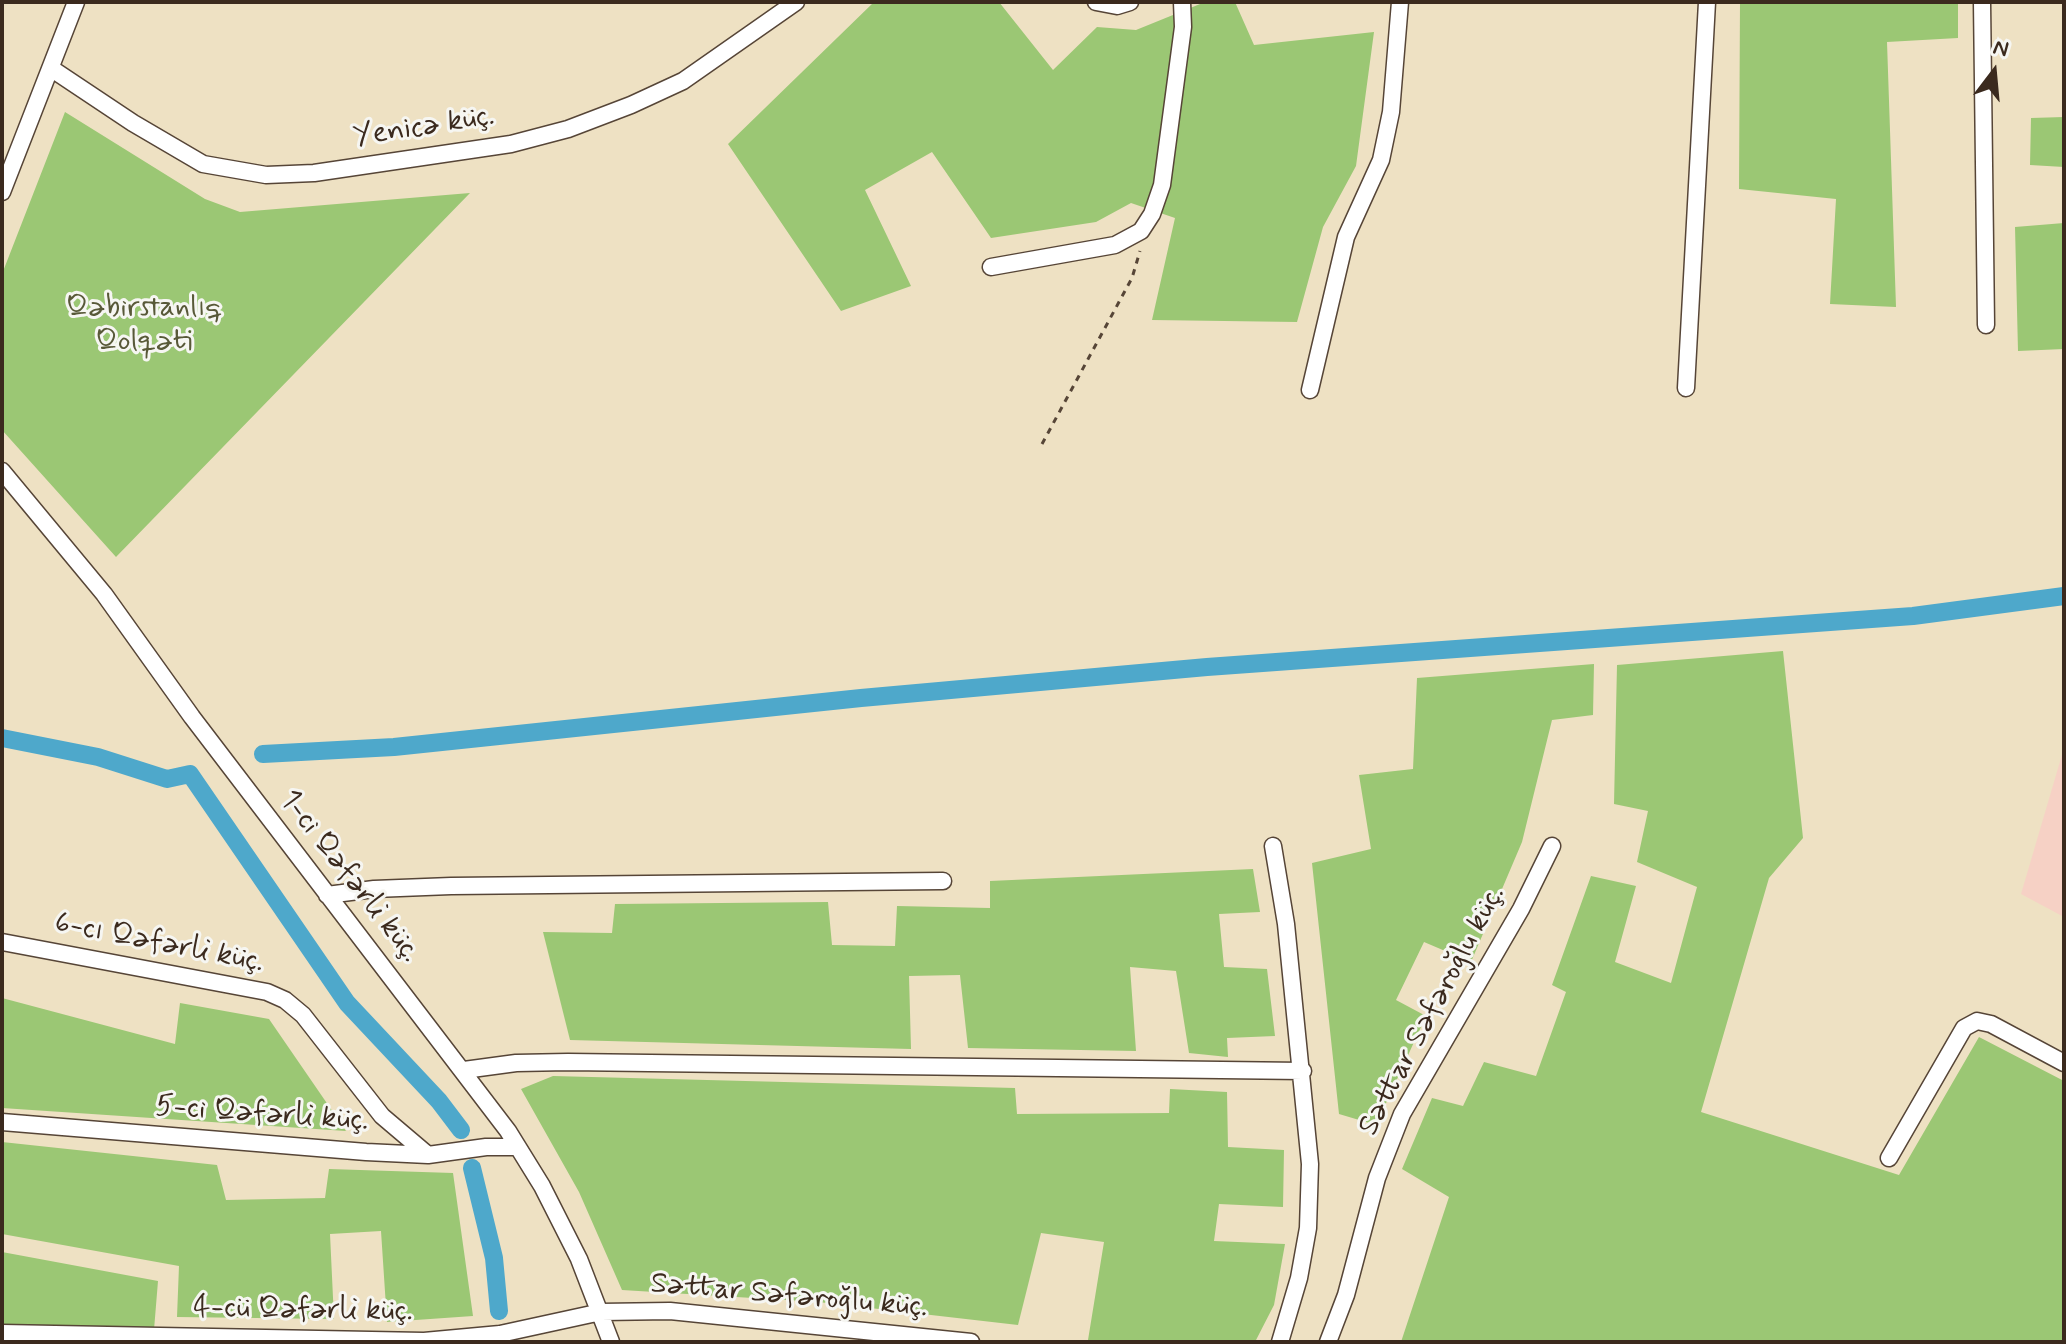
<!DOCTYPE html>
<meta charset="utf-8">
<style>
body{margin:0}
#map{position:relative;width:2066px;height:1344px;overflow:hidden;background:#eee1c3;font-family:Mynerve,sans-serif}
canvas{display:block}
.frame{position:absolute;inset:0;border:4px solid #3b2a1e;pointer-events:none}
.north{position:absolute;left:1954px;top:32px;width:80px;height:80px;-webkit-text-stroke:6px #f6f6f2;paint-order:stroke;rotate:16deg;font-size:22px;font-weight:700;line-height:32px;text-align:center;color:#3b2a1e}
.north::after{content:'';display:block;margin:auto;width:28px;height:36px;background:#3b2a1e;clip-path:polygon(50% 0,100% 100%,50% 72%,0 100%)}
</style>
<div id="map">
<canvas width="2066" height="1344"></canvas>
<div class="frame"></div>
<div class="north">N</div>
</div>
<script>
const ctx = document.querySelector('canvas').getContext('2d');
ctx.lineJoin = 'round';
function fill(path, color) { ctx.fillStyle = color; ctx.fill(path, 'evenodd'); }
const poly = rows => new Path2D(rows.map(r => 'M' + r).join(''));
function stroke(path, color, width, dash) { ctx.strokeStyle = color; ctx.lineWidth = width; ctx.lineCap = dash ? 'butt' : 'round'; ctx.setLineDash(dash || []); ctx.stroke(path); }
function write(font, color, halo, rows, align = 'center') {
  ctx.font = font + ' Mynerve,sans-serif'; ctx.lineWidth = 6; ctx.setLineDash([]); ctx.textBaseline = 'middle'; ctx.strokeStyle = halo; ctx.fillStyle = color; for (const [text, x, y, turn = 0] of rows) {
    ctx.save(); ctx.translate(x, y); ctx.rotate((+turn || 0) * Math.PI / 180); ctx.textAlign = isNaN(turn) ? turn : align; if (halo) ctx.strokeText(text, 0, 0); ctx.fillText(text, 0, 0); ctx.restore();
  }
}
fill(poly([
 [2064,748,2064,917,2021,894]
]), '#f6d1c5');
fill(poly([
 [874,2,999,2,1053,70,1097,27,1136,30,1205,2,1235,2,1254,45,1374,32,1356,166,1323,227,1297,322,1152,320,1175,218,1131,203,1096,222,991,238,932,152,865,190,911,286,841,311,728,144],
 [1740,2,1958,2,1958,38,1887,42,1896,307,1830,304,1836,199,1739,189],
 [65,112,205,199,240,212,470,193,116,557,2,430,2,274],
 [2064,117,2064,167,2030,165,2031,118],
 [2064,223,2064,349,2018,351,2015,227],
 [1783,651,1803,838,1769,878,1701,1112,1899,1175,1979,1037,2064,1081,2064,1342,1401,1342,1449,1197,1402,1169,1432,1098,1463,1106,1484,1062,1536,1076,1566,992,1552,985,1591,876,1636,886,1615,962,1671,983,1697,887,1637,862,1648,811,1614,804,1617,665],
 [1594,664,1593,715,1552,720,1522,842,1471,962,1424,942,1396,1000,1426,1016,1376,1125,1339,1114,1312,863,1371,849,1359,775,1413,769,1417,678],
 [1253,869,1260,912,1219,914,1224,967,1267,969,1275,1036,1227,1038,1228,1057,1189,1053,1176,971,1130,967,1136,1051,968,1048,960,975,909,976,911,1049,570,1040,543,932,612,933,615,904,828,902,832,945,895,946,897,906,990,908,990,881],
 [2,998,175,1044,180,1003,269,1019,346,1131,2,1108],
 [553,1076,1015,1088,1017,1114,1169,1113,1170,1089,1227,1092,1228,1147,1284,1150,1283,1207,1219,1204,1214,1241,1285,1244,1274,1305,1255,1342,1097,1342,1088,1340,1104,1242,1041,1233,1018,1325,818,1302,622,1290,579,1192,521,1089],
 [2,1142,217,1165,226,1200,325,1198,329,1169,453,1173,473,1316,387,1322,381,1231,330,1234,334,1319,177,1317,179,1266,2,1234],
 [2,1252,158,1281,153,1342,2,1342]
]), '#9bc774');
stroke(poly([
 [2,738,98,757,167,779,190,774,347,1003,439,1101,461,1130],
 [263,754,394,747,861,698,1207,667,1913,616,2064,596],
 [472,1168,494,1258,499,1311]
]), '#4ea8cb', 18);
const minor = poly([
 [1096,2,1117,6,1130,2],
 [1982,2,1986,325],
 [52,69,133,123,203,164,266,175,314,173,511,144,568,129,631,105,683,81,796,2],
 [2,192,76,2],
 [991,267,1115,245,1141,231,1152,214,1162,185,1183,27,1182,2],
 [1686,388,1707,2],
 [1310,390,1346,237,1381,160,1391,112,1400,2],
 [2,471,104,594,192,717,508,1131,542,1186,579,1259,611,1342],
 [1273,846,1286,924,1310,1164,1308,1228,1299,1278,1280,1342],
 [327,895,374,889,451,886,943,881],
 [2,942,267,992,285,1000,303,1015,382,1116,428,1155],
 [464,1070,516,1063,568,1062,1303,1071],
 [2,1122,366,1152,428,1155,486,1147,518,1147],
 [1889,1158,1964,1028,1977,1021,1991,1024,2064,1063],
 [2,1333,424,1341,500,1334,601,1312,670,1311,971,1342],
 [1328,1342,1346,1295,1377,1178,1402,1114,1521,909,1552,846]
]);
stroke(minor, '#564537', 19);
stroke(poly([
 [1042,444,1132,278,1140,251]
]), '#564537', 3, [6, 6]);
stroke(minor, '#fff', 16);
write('30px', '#3b2a1e', '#f6f6f2', [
 ["Yenicə küç.",424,128,-9],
 ["1-ci Qəfərli küç.",349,877,52],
 ["6-cı Qəfərli küç.",159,944,11],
 ["Səttar Səfəroğlu küç.",1433,1011,-62],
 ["5-ci Qəfərli küç.",262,1115,4],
 ["Səttar Səfəroğlu küç.",789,1297,5],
 ["4-cü Qəfərli küç.",303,1311,1]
]);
write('30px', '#585938', '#f6f6f2', [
 ["Qəbirstanlıq",144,309],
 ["Qolqəti",144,343]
]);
</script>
